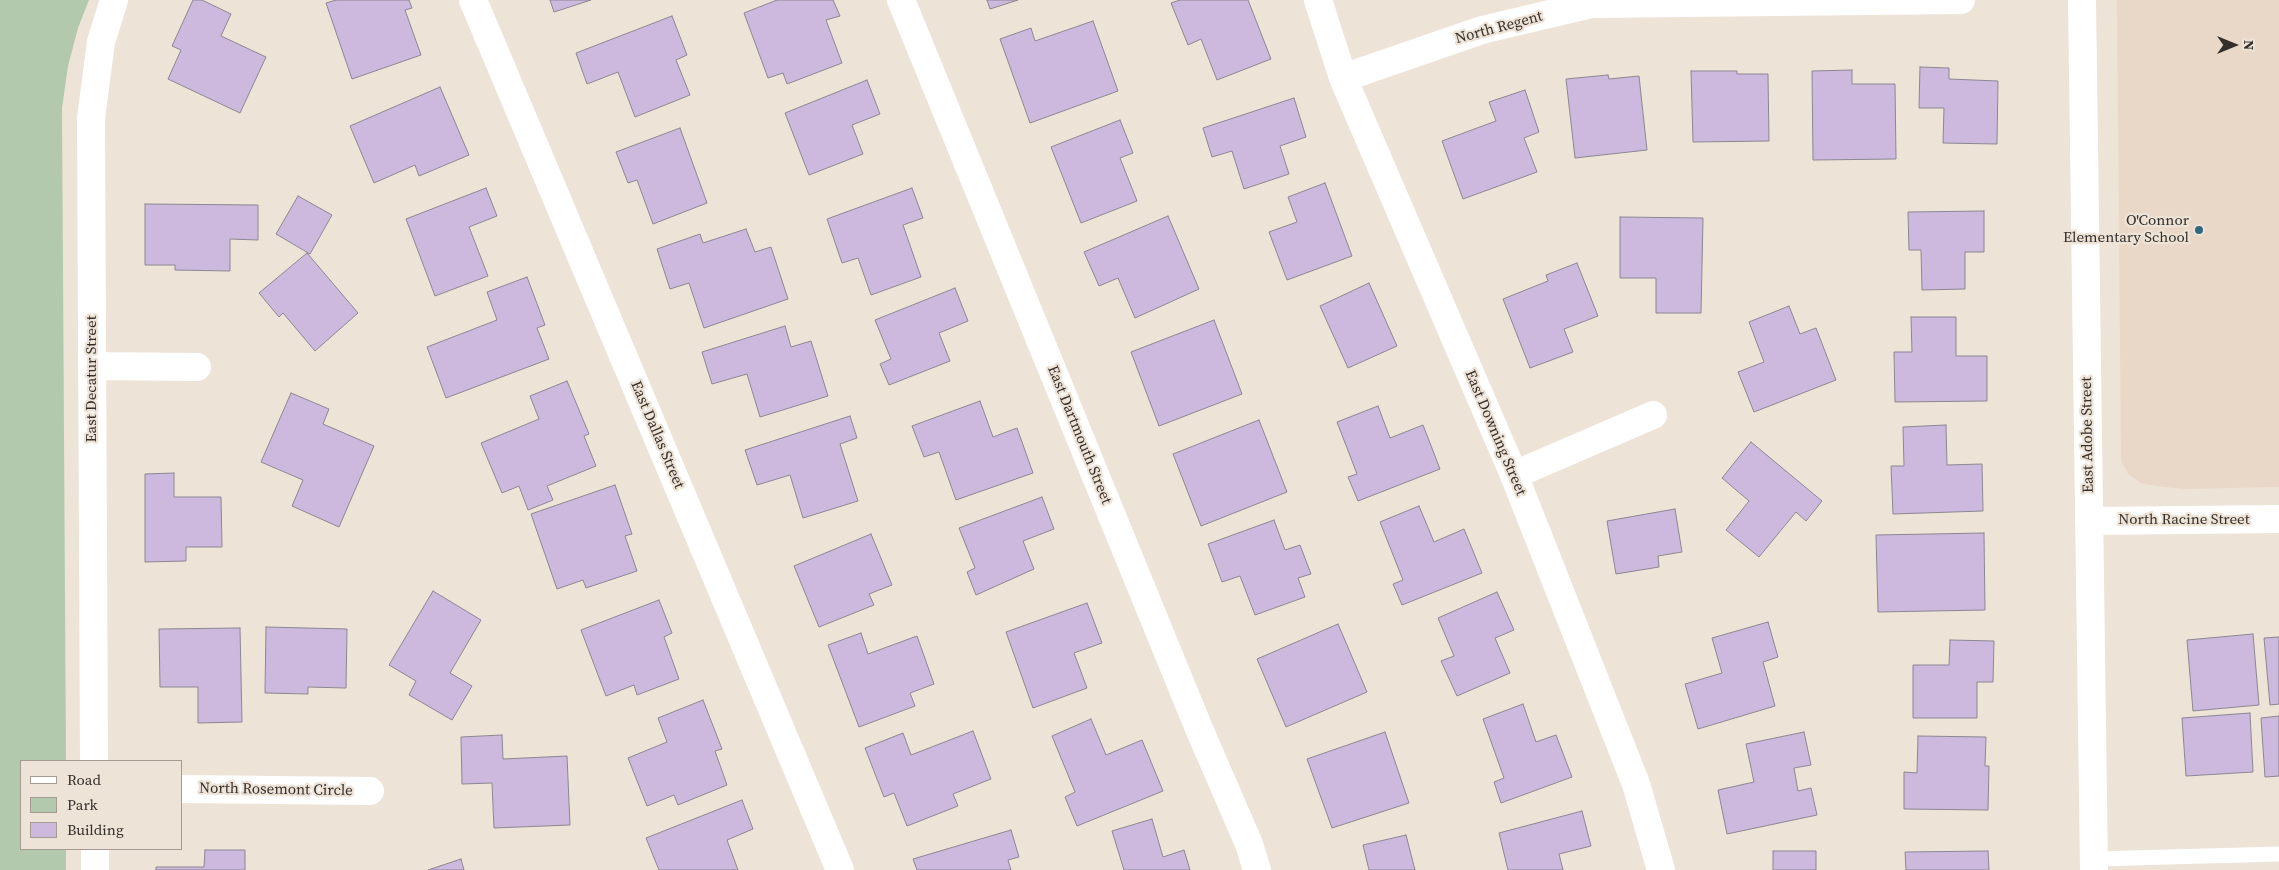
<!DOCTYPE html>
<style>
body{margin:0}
#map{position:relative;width:2279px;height:870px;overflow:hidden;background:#eee3d7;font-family:"Source Serif 4",serif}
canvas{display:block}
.legend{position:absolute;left:20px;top:760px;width:162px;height:90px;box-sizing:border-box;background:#eee3d7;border:1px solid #a49b92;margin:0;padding:6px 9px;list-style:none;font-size:15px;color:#342f2b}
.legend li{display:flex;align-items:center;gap:10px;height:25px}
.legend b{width:25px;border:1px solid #a49b92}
.north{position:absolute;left:2209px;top:20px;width:50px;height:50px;-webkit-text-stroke:4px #eee3d7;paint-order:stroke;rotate:90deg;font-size:14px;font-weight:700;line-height:20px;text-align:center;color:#342f2b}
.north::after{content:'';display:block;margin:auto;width:18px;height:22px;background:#342f2b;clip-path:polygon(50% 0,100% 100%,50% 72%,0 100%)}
</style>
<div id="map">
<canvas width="2279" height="870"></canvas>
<ul class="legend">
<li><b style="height:6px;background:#fff"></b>Road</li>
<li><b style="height:14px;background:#b3c9ad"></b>Park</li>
<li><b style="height:14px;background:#ccb9dd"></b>Building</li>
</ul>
<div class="north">N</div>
</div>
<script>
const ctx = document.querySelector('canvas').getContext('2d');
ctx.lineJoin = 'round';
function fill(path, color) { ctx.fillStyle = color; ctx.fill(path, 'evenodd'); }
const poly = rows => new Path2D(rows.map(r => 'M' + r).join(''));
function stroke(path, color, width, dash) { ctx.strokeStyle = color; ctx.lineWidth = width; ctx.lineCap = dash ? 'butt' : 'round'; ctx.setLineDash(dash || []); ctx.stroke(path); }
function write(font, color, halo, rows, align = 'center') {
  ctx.font = font + ' "Source Serif 4",serif'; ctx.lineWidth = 4.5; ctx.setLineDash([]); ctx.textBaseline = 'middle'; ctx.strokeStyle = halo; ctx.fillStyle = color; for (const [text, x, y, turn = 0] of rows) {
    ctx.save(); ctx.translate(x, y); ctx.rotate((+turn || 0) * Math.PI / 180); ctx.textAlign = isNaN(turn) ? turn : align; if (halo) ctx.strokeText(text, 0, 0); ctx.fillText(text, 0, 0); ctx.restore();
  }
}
fill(poly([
 [2117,0,2279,0,2279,487,2184,489,2156,486,2141,483,2128,474,2121,461]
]), '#e9d8c7');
fill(poly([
 [0,0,89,0,78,28,68,66,62,108,66,761,21,761,21,849,66,849,66,870,0,870]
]), '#b3c9ad');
const building = poly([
 [193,0,202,0,231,14,221,36,266,57,240,113,168,79,181,50,172,46,193,0],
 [336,0,409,0,412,8,405,10,421,55,352,79,326,3,336,0],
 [550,0,591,0,554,12,550,0],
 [777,0,833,0,840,16,826,20,842,63,787,84,783,73,768,78,744,13,777,0],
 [987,0,1018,0,990,9,987,0],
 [1180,0,1248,0,1271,59,1217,80,1201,39,1188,45,1171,3,1180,0],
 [672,16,687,55,676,60,690,95,635,117,618,72,587,84,576,53,672,16],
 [1093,21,1118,91,1030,123,1000,39,1031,28,1035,41,1093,21],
 [1920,67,1949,68,1949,79,1998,81,1997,144,1943,143,1944,108,1919,108,1920,67],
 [1852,70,1852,84,1895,84,1896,159,1813,160,1812,71,1852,70],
 [1691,71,1737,71,1737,74,1768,74,1769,141,1693,142,1691,71],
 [1608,75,1609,79,1639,76,1647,150,1575,158,1566,79,1608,75],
 [867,80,880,114,852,125,863,154,809,175,785,113,867,80],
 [440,87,469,155,419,176,415,165,374,183,350,126,440,87],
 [1525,90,1539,132,1524,138,1537,172,1463,199,1442,141,1496,121,1489,102,1525,90],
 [1294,98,1306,137,1280,146,1289,174,1244,189,1232,151,1212,157,1203,128,1294,98],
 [1120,120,1133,153,1120,158,1137,201,1081,223,1051,147,1120,120],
 [680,128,707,203,653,224,637,180,628,183,616,152,680,128],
 [1325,183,1352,256,1287,280,1269,232,1297,222,1288,197,1325,183],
 [486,188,497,216,469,227,488,276,435,296,406,219,486,188],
 [912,188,923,218,903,225,921,277,871,295,858,258,842,263,827,219,912,188],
 [298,196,332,215,310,254,276,234,298,196],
 [145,204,258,205,258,240,230,239,230,271,175,270,175,265,145,265,145,204],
 [1984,211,1984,252,1965,252,1965,289,1922,290,1921,250,1909,250,1908,212,1984,211],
 [1168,216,1199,289,1135,318,1118,278,1099,286,1084,252,1168,216],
 [1620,217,1703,218,1701,313,1656,313,1656,278,1620,278,1620,217],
 [746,229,755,252,771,247,788,299,704,328,689,283,670,289,657,249,700,234,703,243,746,229],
 [307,253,358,313,315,351,283,313,279,317,259,293,307,253],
 [1577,263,1598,316,1564,329,1573,352,1530,368,1503,299,1548,281,1546,275,1577,263],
 [527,277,545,325,537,328,549,359,446,398,427,347,497,320,487,292,527,277],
 [1369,283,1397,346,1348,368,1320,306,1369,283],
 [955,288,968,321,939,333,950,361,889,385,880,364,891,359,875,320,955,288],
 [1789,306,1800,334,1816,328,1836,380,1754,412,1738,372,1764,362,1749,322,1789,306],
 [1911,317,1956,317,1956,356,1987,356,1987,401,1895,402,1894,352,1912,352,1911,317],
 [1214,320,1242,394,1159,426,1131,352,1214,320],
 [785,326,791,347,811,341,828,396,760,417,747,374,712,384,702,352,785,326],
 [567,381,589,434,584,436,596,466,547,486,553,500,528,510,519,486,502,493,481,443,539,419,530,396,567,381],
 [291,393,329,409,323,424,374,446,339,527,292,506,303,480,261,462,291,393],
 [980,401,993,437,1017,428,1033,473,956,500,939,452,924,457,912,426,980,401],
 [1378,406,1390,438,1423,425,1440,469,1358,501,1348,477,1357,474,1337,422,1378,406],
 [850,416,857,438,840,444,858,501,803,518,790,475,757,485,745,450,850,416],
 [1259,420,1287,492,1201,526,1173,454,1259,420],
 [1946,425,1947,465,1982,464,1983,511,1893,514,1891,466,1904,466,1903,427,1946,425],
 [1751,442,1822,501,1806,521,1796,512,1759,557,1726,530,1749,501,1722,478,1751,442],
 [174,473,174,497,221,497,222,547,186,547,186,561,145,562,145,474,174,473],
 [615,485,632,534,625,536,637,571,586,588,583,580,557,589,531,514,615,485],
 [1042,497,1054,529,1023,541,1034,569,976,595,967,572,975,568,959,528,1042,497],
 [1419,506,1434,542,1464,529,1482,573,1402,605,1393,584,1403,580,1380,522,1419,506],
 [1675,509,1682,552,1658,556,1659,567,1616,574,1607,521,1675,509],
 [1274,520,1285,550,1300,545,1311,574,1298,578,1305,597,1255,615,1240,576,1222,582,1208,544,1274,520],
 [1984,533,1985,610,1878,612,1876,535,1984,533],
 [871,534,892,585,869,594,874,605,819,627,794,566,871,534],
 [433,591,481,620,450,673,472,686,452,720,409,695,416,681,389,665,433,591],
 [1497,592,1514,630,1495,638,1510,673,1457,696,1441,661,1454,656,1438,618,1497,592],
 [659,600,672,633,664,637,679,679,637,695,634,685,606,696,581,630,659,600],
 [1087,603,1102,643,1074,653,1087,688,1033,708,1006,632,1087,603],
 [1768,622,1778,657,1763,662,1775,706,1698,729,1685,684,1722,673,1712,638,1768,622],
 [1338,624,1367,692,1286,727,1257,659,1338,624],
 [266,627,347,629,346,688,308,687,308,694,265,693,266,627],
 [240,628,242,722,198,723,198,687,160,687,159,629,240,628],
 [861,633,868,654,917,636,934,684,910,693,915,706,859,727,828,645,861,633],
 [2253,634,2259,705,2193,711,2187,640,2253,634],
 [2279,637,2279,704,2270,705,2264,638,2279,637],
 [1950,640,1994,641,1993,682,1977,682,1977,718,1913,718,1913,665,1949,665,1950,640],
 [703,700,722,749,715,751,727,785,678,805,674,795,647,806,628,758,667,742,658,718,703,700],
 [1523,704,1536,742,1556,735,1572,777,1501,803,1494,782,1504,778,1483,719,1523,704],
 [2250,713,2253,772,2186,776,2182,718,2250,713],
 [2279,716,2279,776,2265,777,2261,718,2279,716],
 [1091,719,1106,755,1142,740,1163,791,1077,826,1065,797,1075,792,1052,736,1091,719],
 [973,731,991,779,953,794,958,806,907,826,894,793,884,797,865,748,903,733,911,755,973,731],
 [1385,732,1409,803,1332,828,1307,759,1385,732],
 [1804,732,1811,765,1794,768,1798,791,1811,788,1817,815,1727,834,1718,790,1754,782,1746,744,1804,732],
 [502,735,503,759,567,756,570,825,494,828,492,783,462,784,461,737,502,735],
 [1918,736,1986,737,1985,766,1989,766,1988,810,1904,809,1904,772,1917,773,1918,736],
 [742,800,753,829,727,840,738,870,659,870,646,838,742,800],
 [1582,811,1591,846,1559,854,1563,870,1508,870,1499,833,1582,811],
 [1152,819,1163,857,1184,850,1190,870,1124,870,1112,831,1152,819],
 [1011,830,1019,857,1008,860,1011,870,917,870,913,859,1011,830],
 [1406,835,1415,870,1369,870,1363,845,1406,835],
 [205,850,245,850,245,870,156,870,156,867,204,867,205,850],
 [1773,851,1816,851,1816,870,1773,870,1773,851],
 [1988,851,1989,870,1906,870,1905,852,1988,851],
 [461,859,464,870,428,870,461,859]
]);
fill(building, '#ccb9dd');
stroke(building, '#8c8692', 1);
stroke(poly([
 [2094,859,2279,854]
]), '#fff', 15);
stroke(poly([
 [473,0,840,870],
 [901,0,1200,731,1249,844,1257,870],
 [1318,0,1343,78,1514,475,1636,784,1661,870],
 [1343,78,1482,30,1592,4,1961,0],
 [92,366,197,367],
 [1514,475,1653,415],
 [2089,521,2279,519],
 [94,761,91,118,101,42,114,0],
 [181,789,370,791],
 [95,849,95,870]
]), '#fff', 28);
stroke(poly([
 [2082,0,2094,870]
]), '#fff', 28);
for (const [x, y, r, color] of [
 [2199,230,5,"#2f6781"]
]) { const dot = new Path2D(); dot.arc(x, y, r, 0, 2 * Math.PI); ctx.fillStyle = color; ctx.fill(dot); stroke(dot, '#eee3d7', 2); }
write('15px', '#342f2b', '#eee3d7', [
 ["North Regent",1499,28,-15],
 ["East Decatur Street",92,379,-90],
 ["East Downing Street",1495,433,67],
 ["East Dallas Street",657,435,67],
 ["East Dartmouth Street",1079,435,68],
 ["East Adobe Street",2088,435,-91],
 ["North Racine Street",2184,520],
 ["North Rosemont Circle",276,790,1]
]);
write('15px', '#342f2b', '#eee3d7', [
 ["O'Connor",2189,221],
 ["Elementary School",2189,238]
], 'right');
</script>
